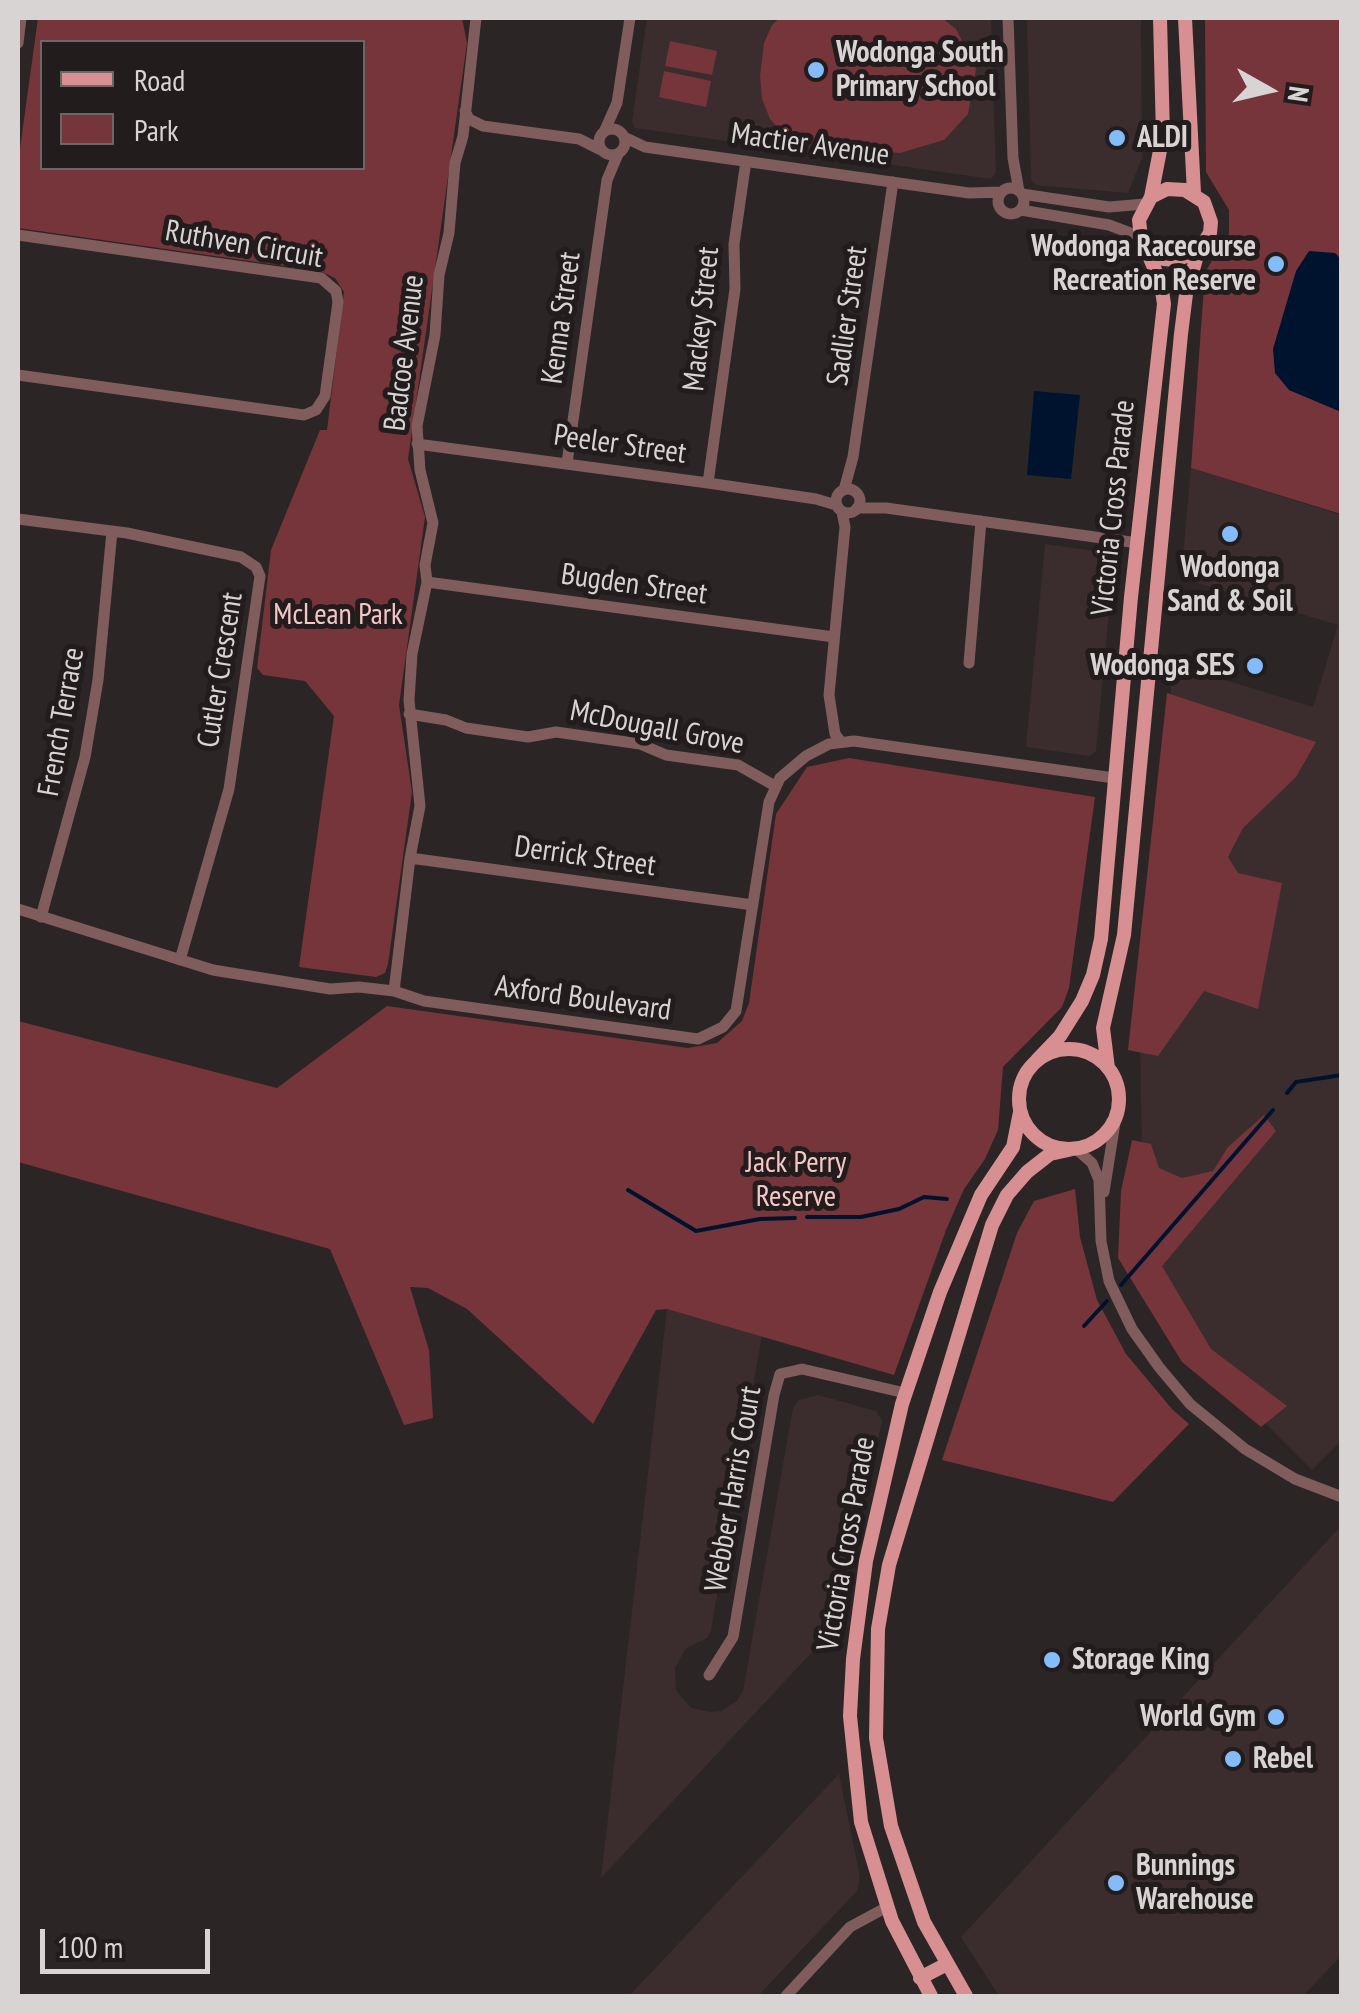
<!DOCTYPE html>
<style>
body{margin:0}
#map{position:relative;width:1359px;height:2014px;overflow:hidden;background:#2c2525;font-family:"PT Sans Narrow",sans-serif}
canvas{display:block}
.frame{position:absolute;inset:0;border:20px solid #d9d4d4;pointer-events:none}
.legend{position:absolute;left:40px;top:40px;width:325px;height:130px;box-sizing:border-box;background:#231c1c;border:2px solid #6c6666;margin:0;padding:12px 18px;list-style:none;font-size:30px;color:#d9d4d4}
.legend li{display:flex;align-items:center;gap:20px;height:50px}
.legend b{width:50px;border:2px solid #6c6666}
.north{position:absolute;left:1219px;top:40px;width:100px;height:100px;-webkit-text-stroke:8px #231c1c;paint-order:stroke;rotate:98deg;font-size:28px;font-weight:700;line-height:40px;text-align:center;color:#d9d4d4}
.north::after{content:'';display:block;margin:auto;width:35px;height:45px;background:#d9d4d4;clip-path:polygon(50% 0,100% 100%,50% 72%,0 100%)}
.scale{position:absolute;left:40px;top:1929px;width:170px;height:45px;box-sizing:border-box;border:5px solid #d9d4d4;border-top:0;padding-left:12px;font-size:30px;line-height:35px;white-space:nowrap;color:#d9d4d4;-webkit-text-stroke:8px #231c1c;paint-order:stroke}
</style>
<div id="map">
<canvas width="1359" height="2014"></canvas>
<div class="frame"></div>
<ul class="legend">
<li><b style="height:12px;background:#d88f92"></b>Road</li>
<li><b style="height:28px;background:#75353a"></b>Park</li>
</ul>
<div class="north">N</div>
<div class="scale">100 m</div>
</div>
<script>
const ctx = document.querySelector('canvas').getContext('2d');
ctx.lineJoin = 'round';
function fill(path, color) { ctx.fillStyle = color; ctx.fill(path, 'evenodd'); }
const poly = rows => new Path2D(rows.map(r => 'M' + r).join(''));
function stroke(path, color, width, dash) { ctx.strokeStyle = color; ctx.lineWidth = width; ctx.lineCap = dash ? 'butt' : 'round'; ctx.setLineDash(dash || []); ctx.stroke(path); }
function write(font, color, halo, rows, align = 'center') {
  ctx.font = font + ' "PT Sans Narrow",sans-serif'; ctx.lineWidth = 10; ctx.setLineDash([]); ctx.textBaseline = 'middle'; ctx.strokeStyle = halo; ctx.fillStyle = color; for (const [text, x, y, turn = 0] of rows) {
    ctx.save(); ctx.translate(x, y); ctx.rotate((+turn || 0) * Math.PI / 180); ctx.textAlign = isNaN(turn) ? turn : align; if (halo) ctx.strokeText(text, 0, 0); ctx.fillText(text, 0, 0); ctx.restore();
  }
}
fill(poly([
 [647,18,991,18,996,173,991,179,635,128,632,122],
 [1027,18,1141,18,1142,158,1128,193,1035,185,1031,179],
 [1191,468,1341,515,1341,1441,1312,1470,1181,1339,1144,1271,1140,1041,1173,664,1313,707,1338,625,1181,578],
 [1045,544,1109,553,1114,559,1096,751,1090,756,1026,747],
 [667,1309,762,1335,711,1630,707,1638,686,1648,675,1668,676,1690,691,1708,711,1712,721,1711,737,1701,743,1691,793,1408,799,1400,818,1395,876,1411,882,1421,859,1517,841,1621,601,1878],
 [1341,1526,1341,1956,1303,1996,999,1996,961,1937],
 [839,1774,860,1877,857,1891,758,1996,629,1996]
]), '#3b2d2d');
fill(poly([
 [38,18,462,18,467,43,408,459,425,517,399,705,412,792,388,964,385,973,376,977,299,967,334,716,305,681,263,675,257,668,271,550,320,430,327,430,344,292,335,278,320,271,18,228,18,163],
 [42,42,362,42,362,168,42,168],
 [780,18,942,18,956,29,976,69,968,114,944,140,900,153,807,144,783,133,770,119,762,99,760,76,764,43,772,25],
 [1205,18,1341,18,1341,514,1191,468,1205,272,1229,234,1229,210,1206,172],
 [670,41,717,51,712,75,665,66],
 [664,71,711,81,706,107,659,97],
 [1167,693,1316,742,1296,777,1243,828,1228,857,1238,873,1282,883,1258,1009,1204,991,1158,1056,1128,1050],
 [849,758,1095,797,1069,988,1062,1007,1003,1067,998,1130,985,1159,964,1189,946,1230,894,1375,667,1309,656,1310,593,1424,467,1309,428,1288,410,1287,429,1350,433,1418,404,1425,330,1249,18,1162,18,1021,277,1088,387,1006,688,1048,717,1043,742,1021,749,1003,776,814,807,767],
 [1264,1115,1276,1131,1162,1266,1211,1349,1287,1406,1261,1427,1182,1362,1118,1258,1121,1191,1132,1140,1151,1144,1159,1168,1182,1178,1213,1171,1228,1147],
 [1075,1189,1080,1237,1097,1300,1126,1354,1172,1409,1189,1424,1113,1502,942,1460,1017,1233,1034,1201]
]), '#75353a');
fill(poly([
 [1309,251,1335,253,1341,259,1341,412,1289,390,1275,373,1273,349,1296,271],
 [1034,391,1080,395,1071,479,1027,475]
]), '#00132e');
stroke(poly([
 [1287,1093,1296,1082,1342,1075],
 [628,1190,696,1231,760,1219,795,1218],
 [807,1217,861,1217,899,1209,924,1197,947,1199],
 [1121,1285,1273,1110],
 [1084,1326,1107,1301]
]), '#00132e', 4);
stroke(poly([
 [1008,18,1013,158,1019,191],
 [18,43,21,18],
 [465,111,469,119,483,126,579,139,601,150],
 '599 142a13 13 0 1 1 26 0a13 13 0 1 1-26 0Z',
 [604,132,617,103,630,18],
 [624,137,645,147,969,193,1002,192],
 '998 201a13 13 0 1 1 26 0a13 13 0 1 1-26 0Z',
 [1022,194,1109,207,1145,204],
 [1021,210,1109,225,1141,237],
 [18,235,321,278,336,291,338,302,325,396,316,410,304,415,18,375],
 [417,444,708,483,816,499,836,505],
 [567,463,607,180,618,154],
 [708,483,735,289,734,244,746,161],
 '836 501a12 12 0 1 1 24 0a12 12 0 1 1-24 0Z',
 [844,490,853,457,893,182],
 [857,508,886,508,1138,543],
 [18,519,127,533,241,557,256,567,260,576,229,789,180,960],
 [427,582,834,637],
 [969,663,981,521],
 [409,714,446,720,466,728,528,737,556,732,640,744,666,755,738,765,775,786],
 [841,742,835,734,829,695,845,527,842,512],
 [410,858,753,905],
 [18,909,213,970,330,989,359,987,394,991,424,1001,698,1039,723,1027,736,1011,769,802,780,778,806,756,829,744,854,741,1114,778],
 [41,917,85,757,98,680,112,531],
 [394,991,410,858,420,806,409,700,412,654,427,582,425,565,433,523,420,470,417,426,435,335,439,275,449,233,455,163,463,136,476,18],
 [1075,1148,1092,1163,1099,1180,1101,1241,1109,1281,1132,1329,1159,1367,1190,1404,1245,1449,1295,1479,1342,1497],
 [1104,1192,1115,1123],
 [709,1675,733,1637,774,1395,780,1374,802,1369,905,1393],
 [786,1996,850,1927,887,1907]
]), '#805c5d', 11);
stroke(poly([
 [1185,18,1194,193],
 [1151,197,1163,135,1160,18],
 '1019 1099a50 50 0 1 1 100 0a50 50 0 1 1-100 0Z',
 [1037,1060,1060,1036,1082,1001,1093,975,1101,939,1131,597,1164,304,1161,284,1141,237,1139,220,1151,197,1167,189,1185,190,1204,202,1211,222,1210,233,1198,252,1175,260,1164,259,1146,246],
 [1108,1068,1103,1028,1124,935,1181,334,1186,294,1198,252],
 [920,1978,947,1964],
 [931,1996,892,1921,861,1822,850,1716,853,1659,866,1561,902,1404,940,1292,981,1195,1013,1147,1020,1112],
 [966,1996,924,1922,891,1826,876,1738,878,1629,889,1565,992,1225,1007,1195,1027,1172,1050,1154,1073,1149]
]), '#d88f92', 14);
for (const [x, y, r, color] of [
 [816,70,10,"#84bcfb"],
 [1117,138,10,"#84bcfb"],
 [1276,264,10,"#84bcfb"],
 [1230,534,10,"#84bcfb"],
 [1255,666,10,"#84bcfb"],
 [1052,1660,10,"#84bcfb"],
 [1276,1717,10,"#84bcfb"],
 [1233,1759,10,"#84bcfb"],
 [1116,1883,10,"#84bcfb"]
]) { const dot = new Path2D(); dot.arc(x, y, r, 0, 2 * Math.PI); ctx.fillStyle = color; ctx.fill(dot); stroke(dot, '#231c1c', 4); }
write('bold 30px', '#d9d4d4', '#231c1c', [
 ["Wodonga South",836,53],
 ["Primary School",836,87],
 ["ALDI",1137,138],
 ["Wodonga Racecourse",1256,247,"right"],
 ["Recreation Reserve",1256,281,"right"],
 ["Wodonga",1230,568,"center"],
 ["Sand & Soil",1230,602,"center"],
 ["Wodonga SES",1235,666,"right"],
 ["Storage King",1072,1660],
 ["World Gym",1256,1717,"right"],
 ["Rebel",1253,1759],
 ["Bunnings",1136,1866],
 ["Warehouse",1136,1900]
], 'left');
write('30px', '#d9d4d4', '#231c1c', [
 ["Mactier Avenue",810,145,8],
 ["Ruthven Circuit",244,245,10],
 ["Sadlier Street",848,316,-82],
 ["Kenna Street",562,318,-82],
 ["Mackey Street",702,319,-84],
 ["Badcoe Avenue",405,353,-83],
 ["Peeler Street",620,445,8],
 ["Victoria Cross Parade",1114,508,-84],
 ["Bugden Street",634,585,8],
 ["Cutler Crescent",221,670,-81],
 ["French Terrace",62,722,-80],
 ["McDougall Grove",657,728,11],
 ["Derrick Street",585,857,8],
 ["Axford Boulevard",583,999,8],
 ["Webber Harris Court",734,1489,-80],
 ["Victoria Cross Parade",847,1544,-80]
]);
write('30px', '#f6c6c7', '#231c1c', [
 ["McLean Park",338,615],
 ["Jack Perry",796,1163],
 ["Reserve",796,1197]
]);
</script>
